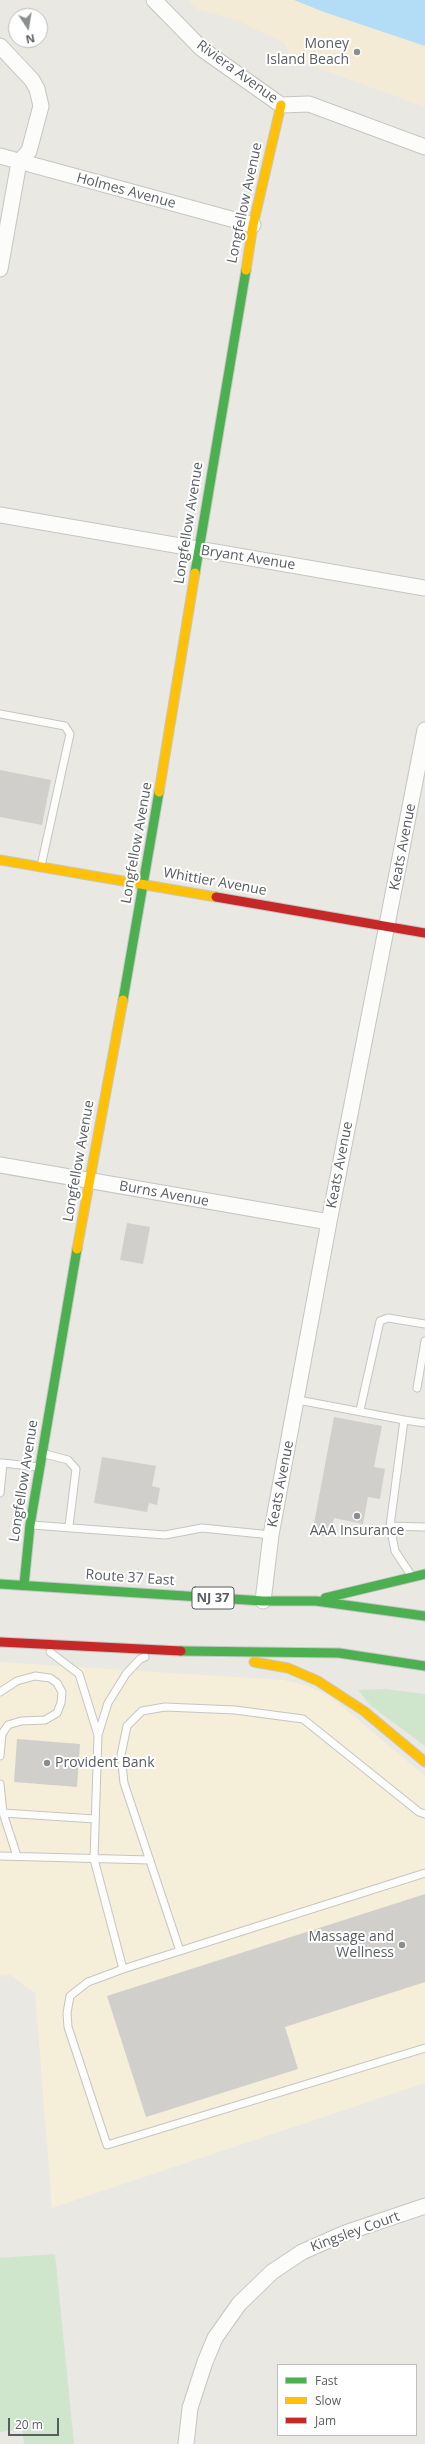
<!DOCTYPE html>
<style>
body{margin:0}
#map{position:relative;width:425px;height:2444px;overflow:hidden;background:#e9e8e2;font-family:"Open Sans",sans-serif}
canvas{display:block}
.legend{position:absolute;left:277px;top:2364px;width:140px;height:72px;box-sizing:border-box;background:#fff;border:1px solid #bcbec0;margin:0;padding:5px 7px;list-style:none;font-size:12px;color:#585d61}
.legend li{display:flex;align-items:center;gap:8px;height:20px}
.legend b{width:20px;border:1px solid #bcbec0}
.north{position:absolute;left:8px;top:8px;width:40px;height:40px;box-sizing:border-box;background:#fff;border:1px solid #bcbec0;border-radius:50%;rotate:168deg;font-size:11px;font-weight:700;line-height:16px;text-align:center;color:#585d61}
.north::after{content:'';display:block;margin:auto;width:14px;height:18px;background:#8b8e8e;clip-path:polygon(50% 0,100% 100%,50% 72%,0 100%)}
.scale{position:absolute;left:8px;top:2418px;width:51px;height:18px;box-sizing:border-box;border:2px solid #585d61;border-top:0;padding-left:5px;font-size:12px;line-height:14px;white-space:nowrap;color:#585d61;-webkit-text-stroke:3px #fff;paint-order:stroke}
</style>
<div id="map">
<canvas width="425" height="2444"></canvas>
<ul class="legend">
<li><b style="height:5px;background:#4caf50"></b>Fast</li>
<li><b style="height:5px;background:#ffc107"></b>Slow</li>
<li><b style="height:5px;background:#c62828"></b>Jam</li>
</ul>
<div class="north">N</div>
<div class="scale">20 m</div>
</div>
<script>
const ctx = document.querySelector('canvas').getContext('2d');
ctx.lineJoin = 'round';
function fill(path, color) { ctx.fillStyle = color; ctx.fill(path, 'evenodd'); }
const poly = rows => new Path2D(rows.map(r => 'M' + r).join(''));
function stroke(path, color, width, dash) { ctx.strokeStyle = color; ctx.lineWidth = width; ctx.lineCap = dash ? 'butt' : 'round'; ctx.setLineDash(dash || []); ctx.stroke(path); }
function write(font, color, halo, rows, align = 'center') {
  ctx.font = font + ' "Open Sans",sans-serif'; ctx.lineWidth = 4; ctx.setLineDash([]); ctx.textBaseline = 'middle'; ctx.strokeStyle = halo; ctx.fillStyle = color; for (const [text, x, y, turn = 0] of rows) {
    ctx.save(); ctx.translate(x, y); ctx.rotate((+turn || 0) * Math.PI / 180); ctx.textAlign = isNaN(turn) ? turn : align; if (halo) ctx.strokeText(text, 0, 0); ctx.fillText(text, 0, 0); ctx.restore();
  }
}
fill(poly([
 [0,1662,284,1680,308,1686,331,1697,425,1776,425,2083,52,2208,35,1993,10,1975,0,1976]
]), '#f5eed9');
fill(poly([
 [385,1689,425,1694,425,1746,370,1705,358,1690],
 [55,2254,74,2444,24,2444,22,2429,0,2432,0,2258]
]), '#d0e6cc');
fill(poly([
 [188,0,294,0,425,46,425,107,291,58,285,43,239,21,196,9]
]), '#f3ebd6');
fill(poly([
 [294,0,425,0,425,46,324,12]
]), '#b3dcf6');
fill(poly([
 [0,770,51,780,42,825,0,817],
 [127,1223,150,1227,143,1264,120,1260],
 [334,1417,382,1426,374,1467,385,1469,380,1499,368,1497,363,1524,334,1518,330,1537,312,1534],
 [102,1457,156,1466,152,1486,160,1488,157,1505,149,1503,147,1512,94,1503],
 [17,1739,80,1744,77,1787,14,1782],
 [425,1894,425,1982,285,2027,298,2069,146,2117,107,1996]
]), '#d1cfcc');
const lane = poly([
 [0,714,65,726,70,734,41,866],
 [417,1388,425,1341],
 [298,1400,404,1420],
 [360,1410,380,1321,388,1318,425,1324],
 [425,1423,404,1420,390,1526,425,1527],
 [45,1454,68,1460,76,1469,69,1526],
 [0,1463,3,1463,0,1493],
 [3,1463,38,1467],
 [32,1525,165,1535,202,1528,271,1535],
 [390,1526,395,1551,411,1575],
 [50,1652,79,1674,98,1735],
 [0,1692,17,1681,35,1676,50,1678,57,1683,62,1692,61,1703,57,1713,45,1720,21,1721,8,1725,2,1734,0,1756],
 [0,1784,3,1813,17,1856],
 [3,1813,95,1819],
 [0,1856,150,1860],
 [425,1873,123,1969,88,1982,70,1996,67,2013,68,2027,107,2145,425,2048],
 [180,1951,124,1783,121,1755,127,1726,142,1711,165,1707,235,1710,303,1719,419,1812,425,1814],
 [123,1969,94,1859,98,1735,108,1703,126,1674,140,1659,145,1657]
]);
const street = poly([
 [154,0,202,49,281,105,309,104,425,147],
 [0,46,32,80,37,89,41,106,29,151,19,162,0,269],
 [0,156,253,225],
 [0,515,425,588],
 [0,1165,329,1222],
 [263,1601,271,1535,329,1222,425,730],
 [186,2444,190,2408,205,2362,215,2338,239,2304,272,2272,302,2252,345,2233,425,2206]
]);
const fast = poly([
 [195,573,246,270],
 [123,1000,159,792],
 [0,1584,263,1601,316,1601,425,1616],
 [24,1585,30,1525,77,1249],
 [325,1598,425,1574],
 [181,1651,339,1653,425,1666]
]);
const slow = poly([
 [246,270,253,225,281,105],
 [159,792,195,573],
 [0,860,216,897],
 [77,1249,123,1000],
 [254,1662,288,1668,318,1681,364,1711,425,1762]
]);
const jam = poly([
 [216,897,425,933],
 [0,1642,181,1651]
]);
stroke(lane, '#c5c5c3', 9);
stroke(street, '#c5c5c3', 17);
stroke(fast, '#c6c7c6', 11);
stroke(slow, '#c6c7c6', 11);
stroke(jam, '#c6c7c6', 11);
stroke(lane, '#fcfcfb', 7);
stroke(street, '#fcfcfb', 15);
stroke(fast, '#4caf50', 9);
stroke(slow, '#ffc107', 9);
stroke(jam, '#c62828', 9);
for (const [x, y, r, color] of [
 [357,52,4,"#8b8e8e"],
 [357,1516,4,"#8b8e8e"],
 [47,1763,4,"#8b8e8e"],
 [402,1945,4,"#8b8e8e"]
]) { const dot = new Path2D(); dot.arc(x, y, r, 0, 2 * Math.PI); ctx.fillStyle = color; ctx.fill(dot); stroke(dot, '#fff', 1.5); }
for (const [x, y, w] of [
 [213,1598,42]
]) { const box = new Path2D(); box.roundRect(x - w / 2, y - 11, w, 22, 3); ctx.fillStyle = '#fff'; ctx.fill(box); stroke(box, '#585d61', 1); }
write('bold 13px', '#585d61', null, [
 ["NJ 37",213,1598]
]);
write('14px', '#585d61', '#fff', [
 ["Money",349,44],
 ["Island Beach",349,60],
 ["AAA Insurance",357,1531,"center"],
 ["Provident Bank",55,1763,"left"],
 ["Massage and",394,1937],
 ["Wellness",394,1953]
], 'right');
write('14px', '#585d61', '#fff', [
 ["Riviera Avenue",237,72,36],
 ["Holmes Avenue",126,191,15],
 ["Longfellow Avenue",245,203,-78],
 ["Longfellow Avenue",189,523,-81],
 ["Bryant Avenue",248,558,9],
 ["Longfellow Avenue",137,843,-80],
 ["Keats Avenue",403,847,-79],
 ["Whittier Avenue",215,882,10],
 ["Longfellow Avenue",79,1161,-80],
 ["Keats Avenue",340,1165,-79],
 ["Burns Avenue",164,1194,10],
 ["Longfellow Avenue",24,1481,-81],
 ["Keats Avenue",281,1484,-79],
 ["Route 37 East",130,1578,4],
 ["Kingsley Court",355,2232,-20]
]);
</script>
